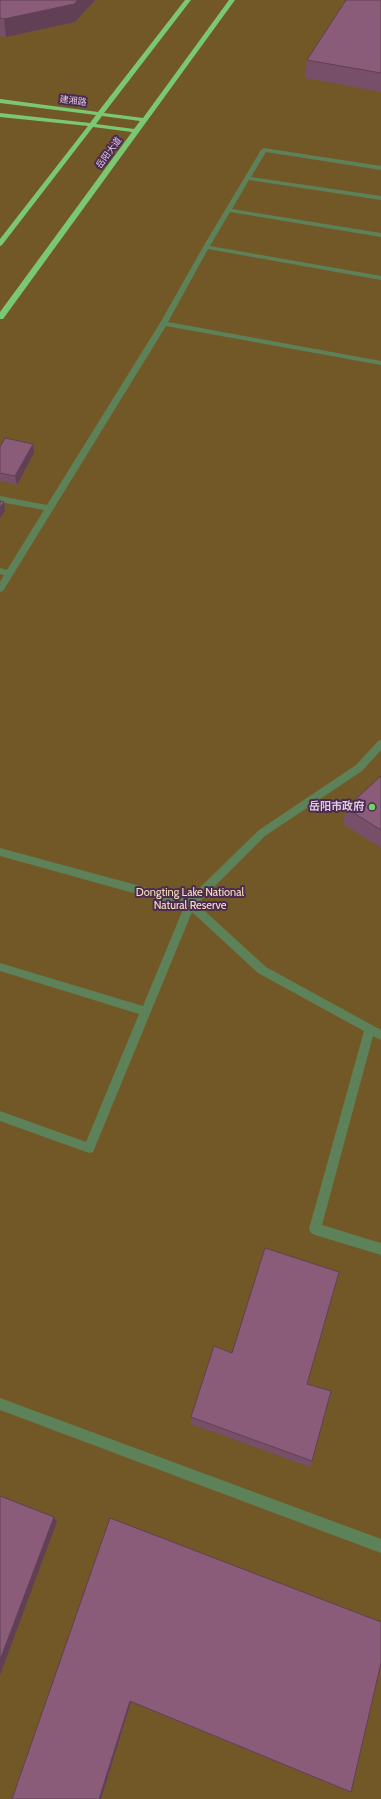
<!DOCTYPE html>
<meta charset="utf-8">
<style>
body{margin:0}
canvas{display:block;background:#4c2b51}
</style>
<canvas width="381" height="1799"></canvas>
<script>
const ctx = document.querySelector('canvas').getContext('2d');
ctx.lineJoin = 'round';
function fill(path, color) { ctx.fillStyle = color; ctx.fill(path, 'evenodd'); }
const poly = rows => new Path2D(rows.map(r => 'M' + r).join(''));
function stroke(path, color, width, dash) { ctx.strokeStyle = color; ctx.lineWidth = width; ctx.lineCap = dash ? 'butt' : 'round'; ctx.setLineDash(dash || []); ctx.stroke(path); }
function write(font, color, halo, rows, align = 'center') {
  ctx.font = font + ' Cabin,"Noto Sans SC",sans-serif'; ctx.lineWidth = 4; ctx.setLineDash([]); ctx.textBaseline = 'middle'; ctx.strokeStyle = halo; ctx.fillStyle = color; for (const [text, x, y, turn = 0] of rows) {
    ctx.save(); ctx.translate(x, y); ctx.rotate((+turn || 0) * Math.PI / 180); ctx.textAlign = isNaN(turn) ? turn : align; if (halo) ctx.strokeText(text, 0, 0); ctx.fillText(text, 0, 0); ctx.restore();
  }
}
fill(poly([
 [0,0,381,0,381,1799,0,1799]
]), '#725827');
fill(poly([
 [264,148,381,166,381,170,266,152,251,177,381,196,381,200,249,180,232,209,381,233,381,237,230,212,210,246,381,276,381,280,208,249,168,322,381,361,381,365,166,326,3,591,0,592,0,582,4,575,0,574,0,568,7,570,44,510,0,502,0,496,47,505,160,323,203,247,261,150,264,148],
 [381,740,381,750,362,771,265,836,197,904,266,967,381,1030,381,1040,373,1036,322,1225,381,1243,381,1255,315,1235,311,1233,309,1229,364,1031,258,973,192,912,93,1152,89,1153,0,1121,0,1111,86,1142,139,1014,0,971,0,963,143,1006,184,907,0,856,0,848,188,899,259,830,356,765,378,741,381,740],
 [0,1398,381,1539,381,1553,0,1410,0,1398]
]), '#5d8259');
fill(poly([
 [185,0,191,0,104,113,143,118,229,0,235,0,3,319,0,319,0,312,132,132,93,127,2,245,0,246,0,239,88,126,0,117,0,113,90,123,96,115,0,103,0,99,98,112,185,0],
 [102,116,140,121,134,129,96,124,102,116]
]), '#7ac972');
fill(poly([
 [0,0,95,0,75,22,6,37,0,36],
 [381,0,381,92,305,78,307,60],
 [33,444,34,453,17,485,0,481,0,447],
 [381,776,381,848,343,824,346,808],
 [307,1384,312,1461,310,1467,191,1424,191,1417],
 [110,1518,351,1792,347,1791,131,1702,101,1799,12,1799]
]), '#784f68');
fill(poly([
 [78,0,95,0,75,22,6,37,4,19],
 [33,444,34,453,17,485,15,476],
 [4,502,5,511,0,518,0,508],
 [54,1517,57,1522,0,1675,0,1660],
 [130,1701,131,1702,101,1799,99,1799]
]), '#614055');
const building = poly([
 [0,0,78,0,74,4,4,19,0,18,0,0],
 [346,0,381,0,381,73,307,60,346,0],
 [5,438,33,444,15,476,0,473,0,447,5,438],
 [0,501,4,502,0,508,0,501],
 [381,776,381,830,346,808,381,776],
 [265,1248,339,1272,307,1384,331,1391,312,1461,191,1417,214,1346,232,1353,265,1248],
 [0,1496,54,1517,0,1660,0,1496],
 [110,1518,381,1622,381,1663,351,1792,130,1701,99,1799,12,1799,110,1518]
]);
fill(building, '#8b5c79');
stroke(building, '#614055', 1);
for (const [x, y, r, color] of [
 [372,807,4,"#6cd362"]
]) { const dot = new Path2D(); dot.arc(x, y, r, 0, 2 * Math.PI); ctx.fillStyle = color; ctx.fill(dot); stroke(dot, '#4c2b51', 1.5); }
write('9px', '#dfcbe2', '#4c2b51', [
 ["建湘路",73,101,7],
 ["岳阳大道",109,153,-54]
]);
write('bold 11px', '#dfcbe2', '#4c2b51', [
 ["岳阳市政府",364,807]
], 'right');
write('11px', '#f7e1bb', '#4c2b51', [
 ["Dongting Lake National",190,893],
 ["Natural Reserve",190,906]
]);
</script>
